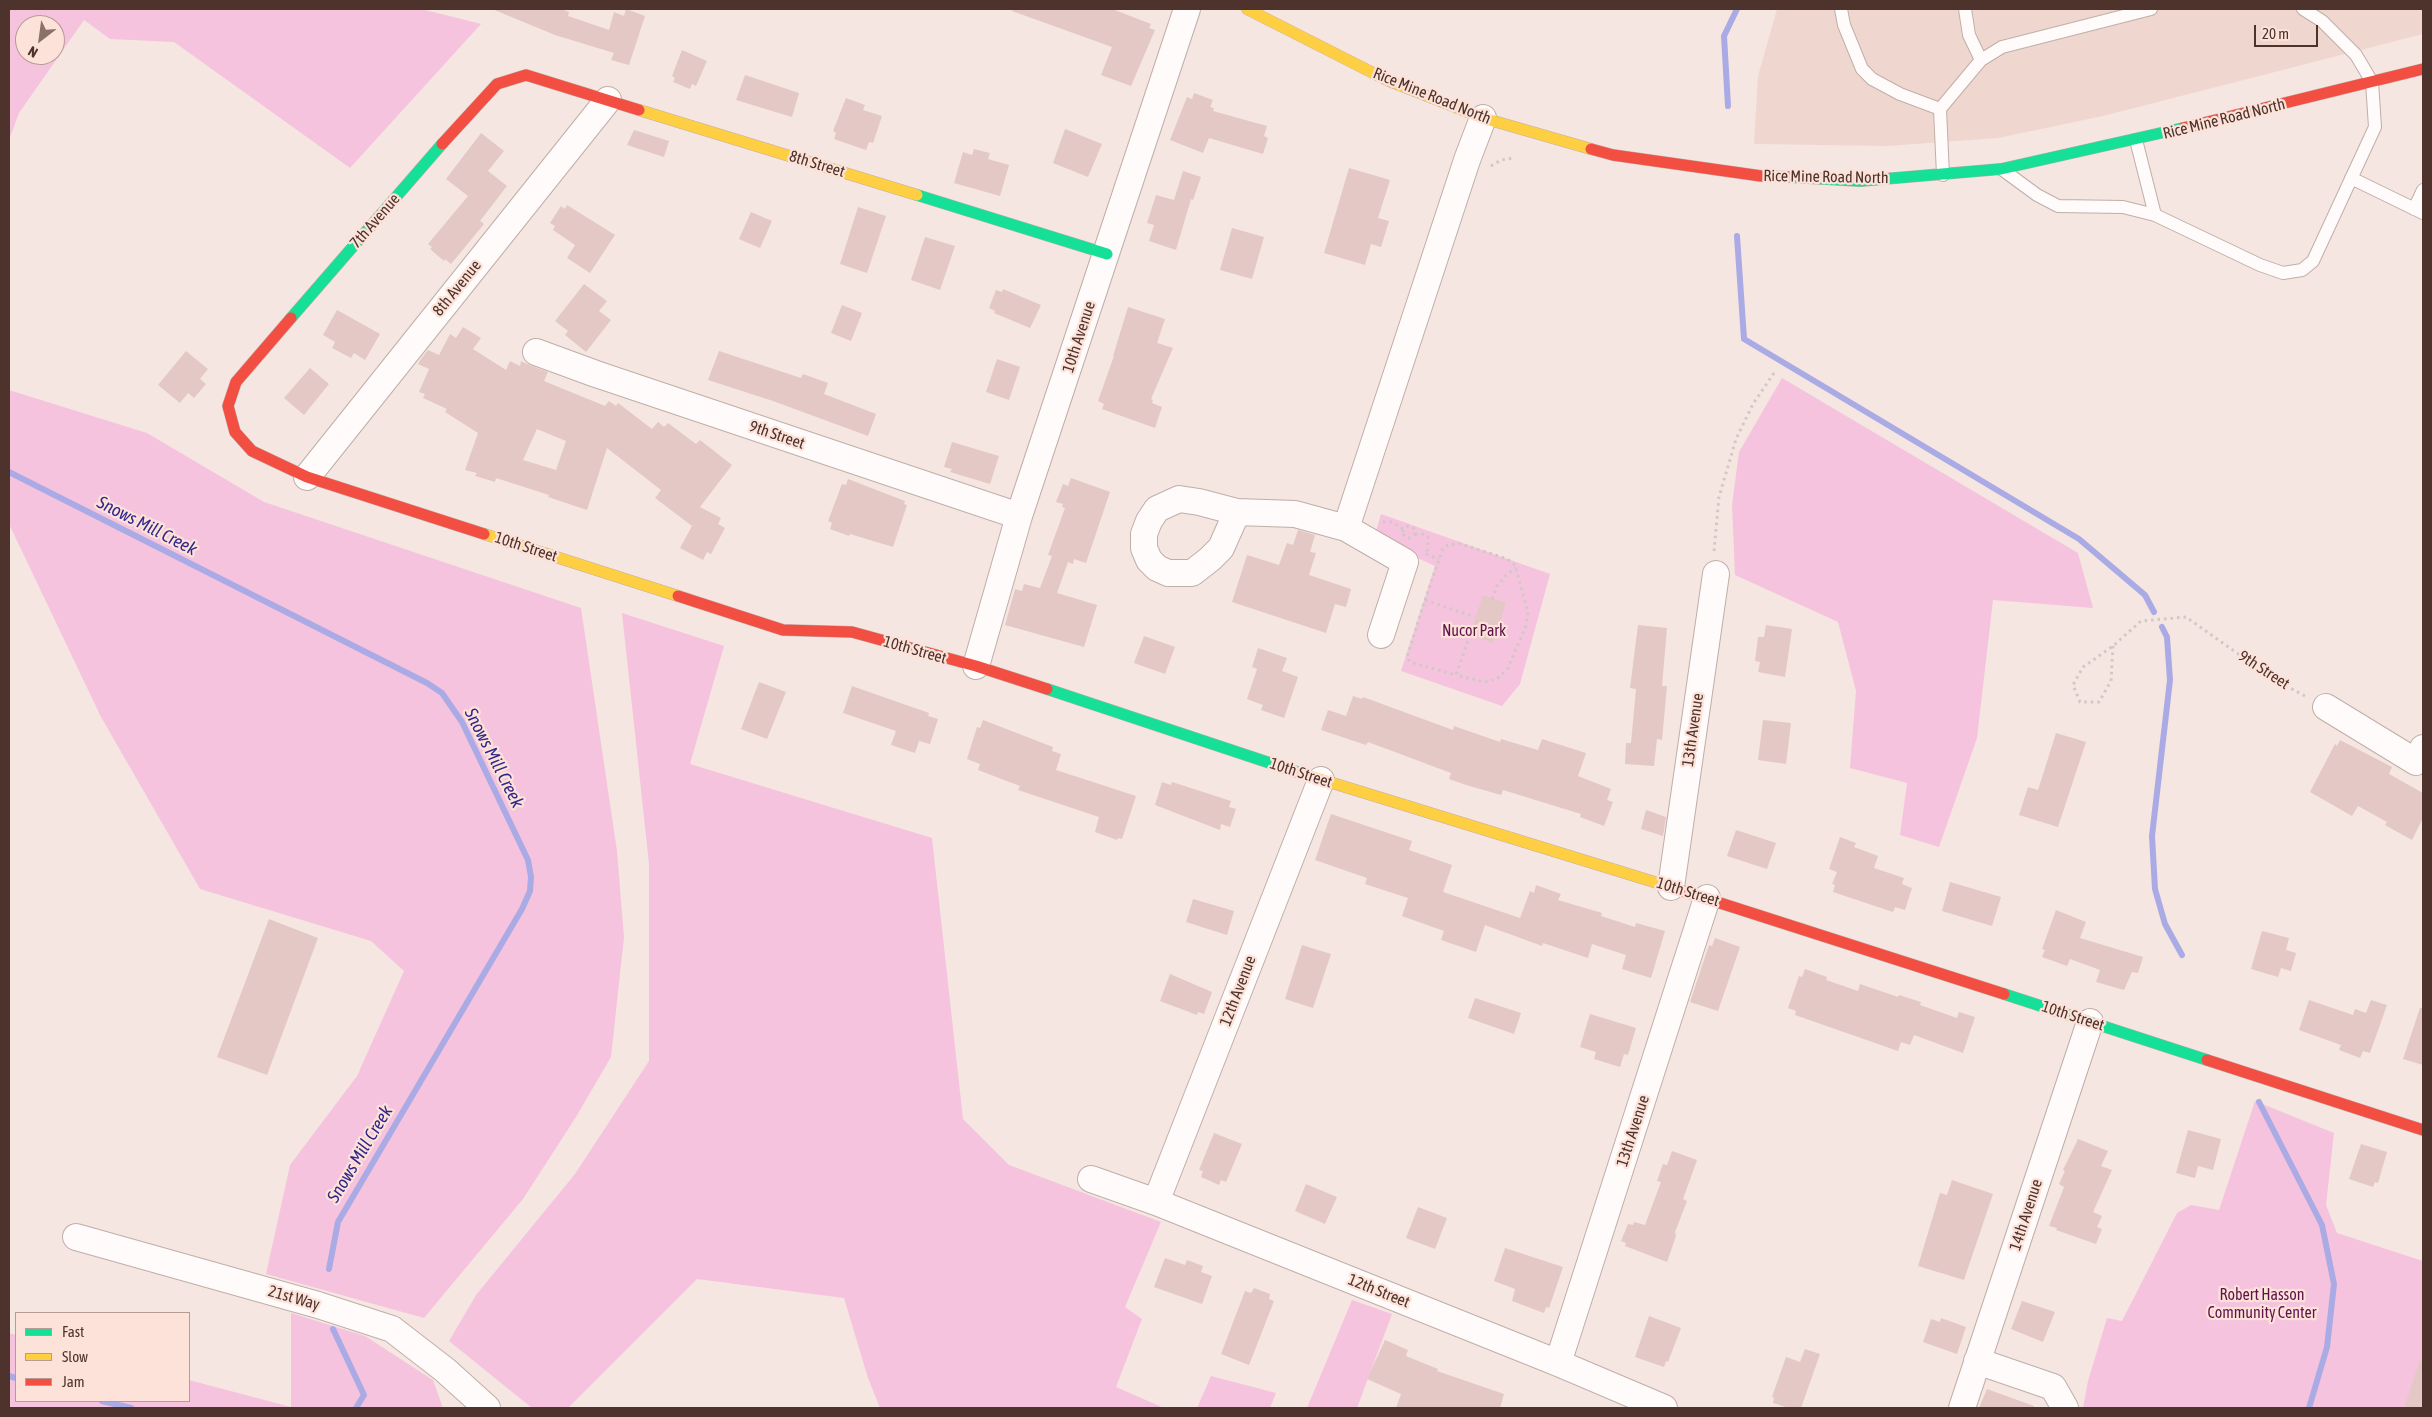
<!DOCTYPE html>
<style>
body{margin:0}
#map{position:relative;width:2432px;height:1417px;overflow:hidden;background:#f5e6e1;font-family:"Asap Condensed",sans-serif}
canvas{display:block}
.frame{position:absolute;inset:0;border:10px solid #4d332b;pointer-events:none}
.legend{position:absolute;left:15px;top:1312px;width:175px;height:90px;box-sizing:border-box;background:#fde2d9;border:1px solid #b79c93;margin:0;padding:6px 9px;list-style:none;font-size:15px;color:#4d332b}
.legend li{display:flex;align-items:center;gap:10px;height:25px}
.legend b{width:25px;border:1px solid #b79c93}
.north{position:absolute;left:15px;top:15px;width:50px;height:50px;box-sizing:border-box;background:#fde2d9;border:1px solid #b79c93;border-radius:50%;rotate:210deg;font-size:14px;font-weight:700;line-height:20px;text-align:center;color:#4d332b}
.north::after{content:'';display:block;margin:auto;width:18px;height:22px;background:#88726b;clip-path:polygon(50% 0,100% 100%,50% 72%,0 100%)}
.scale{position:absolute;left:2254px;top:25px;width:64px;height:22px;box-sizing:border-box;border:2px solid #4d332b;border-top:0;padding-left:6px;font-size:15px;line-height:18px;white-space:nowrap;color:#4d332b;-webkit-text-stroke:4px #fde2d9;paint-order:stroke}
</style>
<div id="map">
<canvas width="2432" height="1417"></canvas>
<div class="frame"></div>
<ul class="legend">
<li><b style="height:6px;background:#16e098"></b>Fast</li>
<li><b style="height:6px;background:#ffcf43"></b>Slow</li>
<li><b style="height:6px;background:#f24e42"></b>Jam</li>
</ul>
<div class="north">N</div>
<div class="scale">20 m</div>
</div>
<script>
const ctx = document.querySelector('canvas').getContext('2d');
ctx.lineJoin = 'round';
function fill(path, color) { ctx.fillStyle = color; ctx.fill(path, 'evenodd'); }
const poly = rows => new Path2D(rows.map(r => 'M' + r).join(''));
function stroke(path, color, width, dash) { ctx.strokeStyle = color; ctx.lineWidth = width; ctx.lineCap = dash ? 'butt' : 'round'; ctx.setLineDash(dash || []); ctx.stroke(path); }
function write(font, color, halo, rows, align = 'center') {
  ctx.font = font + ' "Asap Condensed",sans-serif'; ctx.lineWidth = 4.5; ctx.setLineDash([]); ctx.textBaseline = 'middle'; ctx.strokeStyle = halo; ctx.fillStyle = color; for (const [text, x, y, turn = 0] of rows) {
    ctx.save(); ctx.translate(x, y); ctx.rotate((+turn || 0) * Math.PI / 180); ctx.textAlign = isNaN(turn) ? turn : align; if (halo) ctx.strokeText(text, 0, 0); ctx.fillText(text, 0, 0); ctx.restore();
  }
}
fill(poly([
 [1777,9,2423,9,2423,34,2103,116,1998,138,1887,146,1754,144,1758,76]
]), '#efd7d0');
fill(poly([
 [9,9,421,9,481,24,350,168,174,42,110,39,84,20,19,113,9,140],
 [25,25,55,25,55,55,25,55],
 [1782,378,2078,553,2093,608,1993,600,1977,738,1939,847,1900,835,1907,783,1850,768,1856,691,1838,622,1735,575,1732,505,1739,452],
 [9,390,147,433,264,502,581,608,617,851,624,937,611,1057,576,1117,523,1199,424,1318,266,1274,290,1165,357,1076,404,971,371,941,200,889,101,717,9,524],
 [1381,514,1550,574,1520,684,1502,706,1401,671,1435,566,1378,540,1376,531],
 [622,613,724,646,690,764,932,838,963,1119,1009,1165,1161,1222,1125,1307,1142,1319,1116,1387,1164,1408,880,1408,868,1378,844,1298,697,1279,568,1408,532,1408,449,1341,476,1295,575,1174,649,1061,649,864],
 [2255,1101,2334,1133,2326,1205,2337,1233,2423,1261,2423,1408,2083,1408,2088,1381,2107,1318,2122,1321,2177,1213,2191,1205,2219,1210],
 [1352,1300,1392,1314,1357,1408,1307,1408],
 [291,1313,365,1336,433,1380,443,1408,9,1408,9,1333,16,1335,16,1401,189,1401,189,1380,291,1407],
 [1211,1376,1276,1393,1270,1408,1197,1408]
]), '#f6c3de');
stroke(poly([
 [1728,106,1724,36,1737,9],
 [1737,236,1744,339,2079,539,2145,595,2154,612],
 [9,472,427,683,442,693,462,722,528,860,531,877,530,891,522,909,338,1222,329,1269],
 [2162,627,2167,637,2170,680,2152,836,2155,889,2165,924,2182,955],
 [2259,1102,2322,1225,2334,1284,2327,1347,2309,1408],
 [333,1329,364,1395,356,1408],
 [9,1376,16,1378],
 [102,1401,131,1408]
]), '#aaaae5', 6);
fill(poly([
 [492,9,561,9,569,12,568,16,609,30,614,12,624,16,626,9,645,16,629,65,611,60,614,53,555,35],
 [1013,9,1112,9,1151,24,1149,28,1155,30,1131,86,1101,75,1112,47,1012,11],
 [682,50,707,61,696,86,692,84,690,89,673,82,675,78,672,76],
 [745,75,799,93,792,117,736,100],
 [1194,93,1213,100,1210,107,1214,108,1213,111,1267,126,1264,136,1268,138,1263,154,1209,138,1203,153,1170,140,1187,97,1192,99],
 [846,98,865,105,863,110,882,116,873,143,869,142,866,150,834,139,836,133,833,131],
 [1065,129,1102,144,1088,177,1053,163],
 [634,130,669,141,664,157,627,145],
 [481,133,504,151,488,171,507,186,480,221,484,224,451,264,445,259,444,261,430,249,432,247,428,244,468,196,446,179],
 [974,149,990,153,988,159,1009,165,1000,196,954,183,963,152,972,155],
 [1349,168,1390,180,1378,218,1389,221,1381,247,1371,244,1365,265,1324,253],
 [1183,171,1201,177,1193,200,1191,199,1176,250,1149,241,1154,225,1147,223,1156,195,1174,200],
 [567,205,615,235,590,273,567,258,575,245,553,230,555,226,550,223,561,206,565,209],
 [858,207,886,216,867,273,840,264],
 [751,212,772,221,760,248,739,239],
 [1232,228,1264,237,1252,279,1220,270],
 [925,237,955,246,940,290,911,280],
 [584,284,607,301,599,311,611,320,586,352,565,335,568,331,555,321],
 [1003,289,1041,305,1030,328,994,313,995,311,989,308,996,290,1002,292],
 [842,305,862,313,851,341,831,333],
 [1128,307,1165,319,1157,343,1173,348,1151,399,1153,400,1152,403,1162,407,1155,428,1102,409,1104,404,1098,401,1114,356,1113,356],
 [337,310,380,334,365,360,354,353,351,358,332,348,335,342,323,335],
 [463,327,481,338,473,349,506,370,510,361,520,366,521,361,527,364,548,372,544,381,605,406,609,401,616,406,618,403,652,429,658,422,664,427,668,423,696,444,700,440,732,465,700,507,721,518,718,524,725,528,711,554,707,552,703,560,680,548,692,526,655,498,661,490,607,448,587,510,548,497,549,495,496,478,495,482,475,476,477,473,465,470,478,433,445,412,447,409,423,398,425,394,419,392,429,369,418,364,421,359,428,350,439,355,450,334,456,338],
 [537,429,566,441,556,470,523,460],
 [186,351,208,369,200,379,206,384,194,398,188,393,180,403,158,385],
 [719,351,801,378,803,374,828,383,824,394,876,414,868,436,773,401,708,380],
 [997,359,1020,367,1009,400,986,392],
 [310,368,329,384,304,415,284,398],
 [952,442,999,456,990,484,950,472,952,469,944,467],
 [1071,478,1110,492,1086,563,1074,559,1073,564,1068,562,1057,593,1097,605,1084,647,1005,625,1015,589,1022,591,1024,584,1040,588,1052,556,1048,555,1065,508,1062,507,1063,504,1056,502,1063,484,1068,486],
 [848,479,905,501,904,504,907,505,893,547,850,534,849,536,830,529,832,523,828,521,842,484,846,485],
 [1298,530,1315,535,1310,552,1316,553,1309,575,1351,589,1346,607,1335,604,1326,633,1232,602,1247,555,1279,565,1287,543,1293,545],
 [1483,595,1506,603,1493,643,1470,635],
 [1638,625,1667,628,1662,686,1667,686,1662,740,1657,739,1654,766,1625,764,1626,743,1631,743,1636,689,1630,688],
 [1766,625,1792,629,1785,677,1758,672,1760,662,1755,661,1758,637,1764,637],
 [1144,636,1175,647,1165,674,1134,663],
 [1258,648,1287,658,1282,671,1298,677,1284,718,1261,710,1263,705,1247,699,1257,669,1252,667],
 [759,682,786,692,767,739,741,729],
 [852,686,929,713,928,716,938,719,930,744,919,741,915,753,891,745,896,731,843,713],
 [1353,696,1362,699,1363,697,1453,730,1454,726,1500,742,1501,739,1538,750,1542,739,1586,753,1578,776,1611,789,1607,800,1613,802,1604,826,1580,817,1581,814,1503,790,1501,795,1466,785,1449,779,1451,773,1368,742,1366,745,1321,730,1328,710,1346,716],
 [983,720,1053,747,1052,751,1061,754,1056,770,1136,796,1122,839,1118,838,1117,840,1095,832,1099,817,1018,790,1020,786,978,770,980,764,967,759,977,727,980,728],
 [1763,720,1791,723,1786,764,1758,760],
 [2056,733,2086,742,2058,827,2019,815,2028,787,2038,790],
 [2340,740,2392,767,2389,774,2423,793,2423,818,2412,840,2385,825,2387,822,2358,806,2352,816,2310,792,2335,744,2337,746],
 [1162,782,1171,785,1172,782,1231,801,1229,807,1236,809,1230,827,1221,824,1220,830,1155,805],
 [1646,810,1666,817,1663,836,1641,829],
 [1331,814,1412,841,1409,850,1452,865,1443,892,1520,918,1530,891,1534,893,1536,885,1561,894,1558,900,1602,913,1601,916,1635,927,1636,923,1665,931,1651,978,1622,969,1626,955,1592,944,1588,958,1543,943,1542,946,1485,925,1476,952,1441,940,1444,931,1402,916,1408,898,1365,884,1367,878,1315,860],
 [1736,830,1776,843,1767,869,1727,856],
 [1840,837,1856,843,1854,847,1878,856,1874,868,1904,878,1902,884,1912,888,1905,910,1895,907,1893,912,1833,892,1835,885,1832,884,1837,872,1829,869],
 [1950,882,2001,897,1992,926,1942,911],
 [1193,899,1234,911,1227,935,1186,922],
 [2056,910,2086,922,2080,938,2143,957,2138,973,2132,972,2124,990,2096,982,2100,970,2070,959,2067,966,2042,957,2045,950,2042,949],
 [269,919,318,938,267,1075,217,1057],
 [2262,931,2289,938,2286,950,2296,953,2291,971,2281,968,2278,977,2251,969],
 [1715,938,1740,947,1718,1011,1690,1002,1709,945,1712,946],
 [1302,945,1331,954,1313,1008,1285,999],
 [1805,969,1827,977,1826,980,1858,991,1860,984,1898,997,1899,995,1921,1002,1920,1005,1957,1018,1959,1012,1975,1017,1963,1053,1914,1035,1910,1045,1901,1042,1898,1051,1795,1015,1796,1011,1788,1008,1799,976,1802,977],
 [1170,974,1212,992,1204,1014,1198,1012,1197,1015,1160,1001],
 [1475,998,1521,1013,1514,1034,1468,1018],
 [2309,1000,2353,1015,2355,1009,2366,1013,2371,1000,2387,1005,2370,1053,2363,1051,2360,1058,2339,1050,2341,1045,2299,1030],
 [2420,1008,2423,1008,2423,1065,2403,1059],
 [1590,1014,1636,1028,1628,1055,1624,1054,1620,1067,1594,1059,1596,1052,1580,1047],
 [2188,1130,2221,1139,2213,1170,2198,1166,2195,1178,2176,1173],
 [1214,1133,1242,1144,1226,1182,1221,1180,1219,1185,1201,1177,1203,1171,1199,1170],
 [2078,1139,2108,1151,2101,1166,2112,1170,2093,1212,2102,1216,2097,1227,2102,1229,2096,1244,2056,1230,2057,1228,2049,1226,2064,1187,2059,1184,2065,1171,2063,1170],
 [2361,1144,2387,1152,2378,1183,2375,1182,2373,1187,2349,1179],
 [1672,1151,1697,1160,1683,1199,1687,1201,1675,1232,1676,1236,1667,1262,1625,1246,1626,1243,1621,1241,1628,1224,1633,1225,1634,1222,1645,1225,1661,1182,1657,1181,1663,1164,1667,1165],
 [1952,1180,1993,1194,1964,1280,1918,1266,1940,1193,1947,1195],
 [1306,1184,1337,1197,1325,1224,1295,1211],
 [1418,1207,1447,1218,1435,1249,1406,1238],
 [1505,1248,1563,1267,1549,1308,1546,1307,1544,1313,1512,1301,1515,1289,1494,1281],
 [1165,1258,1185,1265,1187,1260,1203,1266,1201,1272,1212,1276,1202,1304,1154,1287],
 [1254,1288,1270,1294,1269,1299,1274,1301,1249,1365,1221,1354,1245,1291,1251,1293],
 [2022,1301,2055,1312,2043,1342,2011,1329],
 [1649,1316,1681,1328,1668,1362,1666,1361,1664,1367,1635,1357],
 [1941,1318,1966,1327,1957,1354,1923,1342,1931,1319,1940,1322],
 [1385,1340,1408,1350,1406,1356,1438,1369,1437,1371,1504,1394,1500,1408,1396,1408,1401,1394,1367,1379],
 [1805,1349,1820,1354,1801,1408,1789,1408,1773,1403,1774,1398,1772,1397,1786,1357,1800,1362],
 [2420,1360,2423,1361,2423,1408,2404,1408],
 [1987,1389,2034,1406,2034,1408,1979,1408]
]), '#e3c8c6');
const lane = poly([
 [1841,9,1844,25,1862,69,1872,79,1900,94,1940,109],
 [1965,9,1969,35,1981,60],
 [2136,140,2155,215],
 [2003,170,2037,195,2058,206,2123,207,2155,215,2260,265,2283,273,2302,270,2313,261,2375,127,2372,82,2356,55,2322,21,2303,9],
 [1943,175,1940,109,1981,60,2002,47,2151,9],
 [2351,178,2423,213],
 [2414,209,2423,190]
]);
const street = poly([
 [536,352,596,374,1019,516],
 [307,477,608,100],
 [1237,512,1221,548,1210,559,1192,573,1168,573,1157,568,1149,560,1144,548,1144,534,1149,521,1157,509,1179,499,1199,502,1237,512,1295,514,1346,528,1467,160,1483,118],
 [1346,528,1405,562,1381,635],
 [976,666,1019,516,1187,9],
 [2326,707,2416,762,2423,748],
 [1671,887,1716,574],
 [1091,1179,1156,1202,1558,1363,1664,1408],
 [1156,1202,1321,780],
 [76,1237,318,1305,392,1329,445,1370,487,1408],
 [1977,1361,2053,1387,2065,1408],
 [1558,1363,1707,898],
 [1962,1408,2090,1022]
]);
const fast = poly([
 [1790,177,1860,181,2001,169,2183,128],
 [917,195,1107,254],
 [291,318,442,144],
 [1047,689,1300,773],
 [2004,994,2207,1060]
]);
const slow = poly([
 [1247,9,1389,81,1483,118,1591,149],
 [639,110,917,195],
 [484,534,678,596],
 [1300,773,1664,885]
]);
const jam = poly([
 [2183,128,2423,69],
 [442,144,497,84,526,75,639,110],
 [1591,149,1613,155,1761,176,1790,177],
 [291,318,236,382,228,406,235,432,252,451,307,477,484,534],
 [678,596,783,630,852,632,976,666,1047,689],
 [1664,885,2004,994],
 [2207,1060,2423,1130]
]);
stroke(lane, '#c0aea8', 14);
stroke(street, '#c0aea8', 28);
stroke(fast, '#c0aea8', 12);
stroke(slow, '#c0aea8', 12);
stroke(jam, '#c0aea8', 12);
stroke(poly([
 [1491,166,1501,160,1513,158],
 [1383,522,1392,522,1403,529],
 '1403 532a6 6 0 1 1 12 0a6 6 0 1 1-12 0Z',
 [1415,534,1424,534,1428,537,1427,554],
 [1714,551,1719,497,1736,439,1753,404,1776,370],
 [1426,554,1439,559],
 [1492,599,1497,586,1507,574,1516,568],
 [1425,600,1443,548,1448,545,1458,543,1507,559,1515,565,1528,612,1526,626,1508,668,1497,679,1485,682,1456,675],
 [1470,635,1456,675,1410,662,1407,657,1425,600,1475,617],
 [2113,646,2111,681,2099,702,2080,702,2073,685,2083,667,2113,646,2141,621,2186,617,2275,680,2307,697]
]), '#d0c8c6', 3, [2.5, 4]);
stroke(lane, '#fefbfa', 12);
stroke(street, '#fefbfa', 26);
stroke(fast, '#16e098', 11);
stroke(slow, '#ffcf43', 11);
stroke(jam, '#f24e42', 11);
write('16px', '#4d332b', '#fde2d9', [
 ["Rice Mine Road North",1432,96,22],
 ["Rice Mine Road North",2224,119,-14],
 ["8th Street",817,164,17],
 ["Rice Mine Road North",1826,177,1],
 ["7th Avenue",375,221,-49],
 ["8th Avenue",457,288,-51],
 ["10th Avenue",1079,337,-72],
 ["9th Street",777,435,19],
 ["10th Street",526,547,18],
 ["10th Street",915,650,16],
 ["9th Street",2264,670,33],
 ["13th Avenue",1693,730,-82],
 ["10th Street",1301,773,18],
 ["10th Street",1688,892,17],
 ["12th Avenue",1238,991,-69],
 ["10th Street",2073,1016,18],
 ["13th Avenue",1633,1131,-72],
 ["14th Avenue",2026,1215,-72],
 ["12th Street",1379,1291,22],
 ["21st Way",294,1298,16]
]);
write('16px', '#5f134d', '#fde2d9', [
 ["Nucor Park",1474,631],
 ["Robert Hasson",2262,1295],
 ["Community Center",2262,1313]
]);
write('italic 18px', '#31278b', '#fde2d9', [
 ["Snows Mill Creek",147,526,27],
 ["Snows Mill Creek",494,758,63],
 ["Snows Mill Creek",360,1154,-59]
]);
</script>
